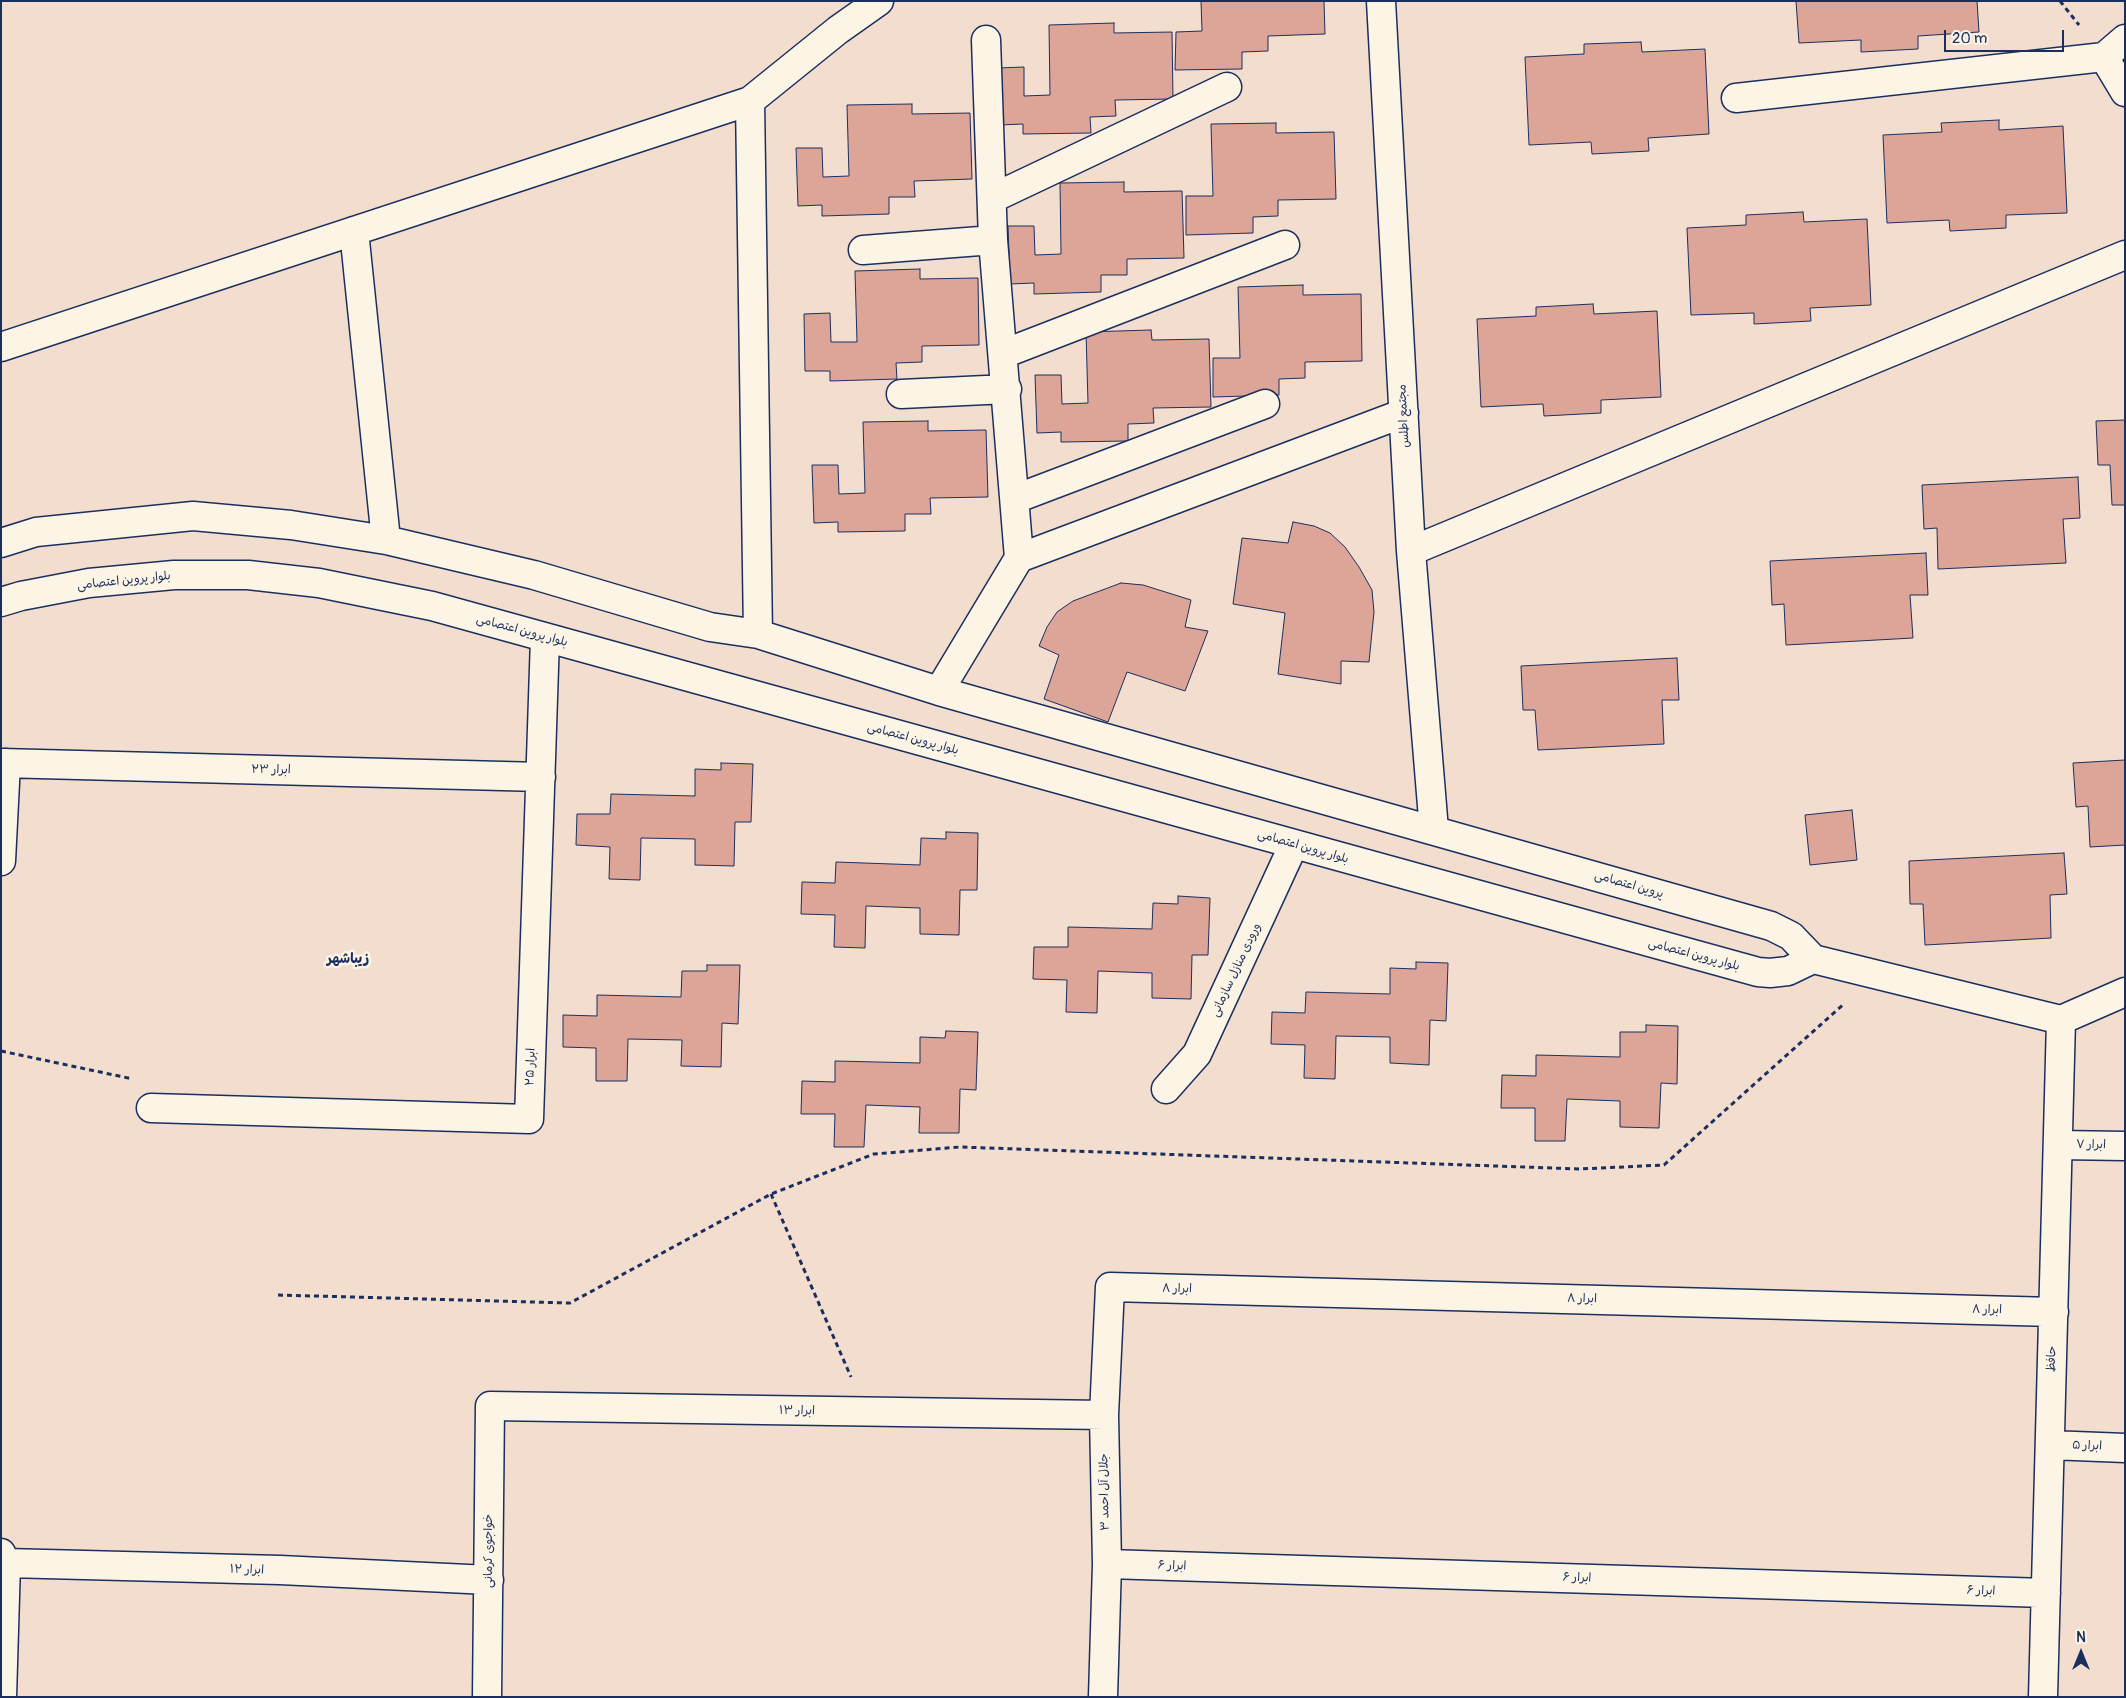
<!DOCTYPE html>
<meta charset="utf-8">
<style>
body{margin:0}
#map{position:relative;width:2126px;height:1698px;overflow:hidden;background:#f3ddce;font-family:Pangolin,sans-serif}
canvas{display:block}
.frame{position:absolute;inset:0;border:2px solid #1b2f5e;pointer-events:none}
.north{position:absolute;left:2056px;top:1628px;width:50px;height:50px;-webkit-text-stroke:4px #fcf5e5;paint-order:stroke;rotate:0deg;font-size:14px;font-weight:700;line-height:20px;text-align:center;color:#1b2f5e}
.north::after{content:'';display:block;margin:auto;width:18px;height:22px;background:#1b2f5e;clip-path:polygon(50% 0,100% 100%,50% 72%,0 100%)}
.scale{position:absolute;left:1944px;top:30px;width:120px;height:22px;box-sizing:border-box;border:2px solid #1b2f5e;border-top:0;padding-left:6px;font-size:15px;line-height:18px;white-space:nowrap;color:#1b2f5e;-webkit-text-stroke:4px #fcf5e5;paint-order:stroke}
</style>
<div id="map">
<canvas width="2126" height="1698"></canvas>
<div class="frame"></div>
<div class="north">N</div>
<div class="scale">20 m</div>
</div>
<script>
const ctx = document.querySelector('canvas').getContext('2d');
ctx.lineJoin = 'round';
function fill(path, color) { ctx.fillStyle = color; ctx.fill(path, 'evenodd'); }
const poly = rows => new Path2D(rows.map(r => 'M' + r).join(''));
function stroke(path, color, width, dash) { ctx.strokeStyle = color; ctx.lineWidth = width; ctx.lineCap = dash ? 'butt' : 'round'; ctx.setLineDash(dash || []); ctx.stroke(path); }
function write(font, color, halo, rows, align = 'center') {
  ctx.font = font + ' Pangolin,"Playpen Sans Arabic",sans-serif'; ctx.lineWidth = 5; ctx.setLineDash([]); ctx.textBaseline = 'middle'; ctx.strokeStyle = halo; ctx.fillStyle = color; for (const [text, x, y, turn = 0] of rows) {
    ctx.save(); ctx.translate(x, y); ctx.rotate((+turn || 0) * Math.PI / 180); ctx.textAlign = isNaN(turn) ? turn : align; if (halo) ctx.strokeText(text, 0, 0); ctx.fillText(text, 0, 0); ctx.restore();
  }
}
const building = poly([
 [1201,1,1324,1,1325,34,1268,36,1268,51,1242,52,1242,69,1175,70,1176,32,1202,31,1201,1],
 [1796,1,1977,1,1979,32,1918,36,1918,49,1861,52,1861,40,1799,43,1796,1],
 [1114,23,1114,33,1172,32,1173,99,1115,100,1116,116,1090,117,1091,133,1023,134,1023,124,999,125,998,68,1024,67,1024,96,1050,95,1049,25,1114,23],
 [1641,42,1642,52,1705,49,1709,134,1648,138,1649,151,1592,154,1591,142,1529,145,1525,57,1584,54,1584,44,1641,42],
 [912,104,912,114,970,113,972,179,914,181,915,197,889,197,889,214,822,216,822,205,798,206,796,148,822,148,823,177,849,176,847,105,912,104],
 [1999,120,1999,130,2063,126,2067,213,2006,215,2006,228,1950,231,1949,220,1887,223,1883,135,1942,132,1941,123,1999,120],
 [1276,123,1276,133,1334,132,1336,199,1278,200,1278,216,1253,217,1253,233,1186,235,1186,196,1213,196,1211,124,1276,123],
 [1124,182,1124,192,1182,191,1184,258,1127,259,1127,275,1101,275,1101,292,1034,294,1034,283,1010,284,1008,226,1034,226,1035,255,1061,254,1060,183,1124,182],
 [1803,212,1804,222,1867,219,1871,305,1810,308,1811,321,1754,324,1754,313,1691,315,1687,228,1746,225,1746,215,1803,212],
 [920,269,920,279,978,278,979,345,922,346,922,362,896,363,897,379,830,381,830,371,805,371,804,314,830,313,831,342,857,342,855,271,920,269],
 [1303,285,1303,295,1361,294,1362,361,1305,362,1305,378,1279,379,1279,395,1213,397,1213,358,1240,358,1238,287,1303,285],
 [1593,304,1594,314,1657,311,1661,397,1601,400,1601,413,1544,416,1543,404,1481,407,1477,319,1536,316,1536,307,1593,304],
 [1151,330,1152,340,1209,339,1211,407,1153,408,1154,423,1128,424,1128,441,1061,442,1061,432,1037,433,1035,375,1061,375,1062,404,1088,403,1086,332,1151,330],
 [2125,420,2125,505,2112,505,2110,465,2098,465,2096,421,2125,420],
 [928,421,928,431,986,430,988,497,930,498,931,514,905,514,905,531,838,532,838,522,814,523,812,465,838,465,839,494,865,493,863,422,928,421],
 [2078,477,2080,518,2063,519,2066,563,1938,569,1937,528,1924,529,1922,485,2078,477],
 [1293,522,1314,526,1330,533,1345,547,1359,567,1372,590,1374,612,1369,662,1341,661,1341,684,1278,674,1285,613,1233,604,1242,538,1288,543,1293,522],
 [1926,553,1928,595,1910,595,1913,638,1786,645,1784,604,1772,605,1770,561,1926,553],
 [1121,583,1143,585,1191,600,1185,627,1208,631,1185,691,1127,672,1108,722,1044,699,1059,655,1039,646,1047,627,1057,612,1073,601,1121,583],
 [1677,658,1679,700,1662,700,1664,744,1538,750,1535,710,1523,710,1521,666,1677,658],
 [2125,760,2125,845,2090,847,2088,806,2076,807,2073,763,2125,760],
 [721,763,753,764,751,822,735,822,734,866,695,865,695,839,641,838,640,880,609,879,610,847,576,845,577,814,610,814,611,794,695,796,695,769,721,770,721,763],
 [1852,810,1857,860,1810,865,1805,815,1852,810],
 [946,832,978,833,977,890,960,890,959,935,920,934,920,908,866,906,865,948,834,947,835,915,801,914,802,882,835,883,836,862,920,865,921,838,946,839,946,832],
 [2064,853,2067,894,2050,895,2051,938,1925,945,1923,904,1910,904,1909,861,2064,853],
 [1178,896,1210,898,1208,955,1192,955,1191,999,1152,998,1152,973,1098,971,1097,1013,1066,1012,1067,980,1033,979,1034,947,1068,947,1068,927,1152,929,1153,903,1178,904,1178,896],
 [1416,962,1448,963,1446,1021,1430,1020,1429,1065,1390,1063,1390,1037,1336,1036,1335,1079,1304,1078,1305,1045,1271,1044,1272,1012,1305,1013,1306,992,1390,994,1390,968,1416,969,1416,962],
 [707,965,740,965,738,1024,722,1023,721,1067,681,1066,682,1040,628,1039,627,1081,596,1081,596,1048,563,1047,563,1015,597,1016,597,995,681,997,682,971,707,971,707,965],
 [1646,1025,1678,1026,1677,1084,1661,1083,1659,1128,1620,1127,1620,1101,1567,1099,1565,1141,1535,1141,1535,1108,1501,1108,1502,1075,1536,1076,1536,1055,1620,1057,1620,1032,1646,1032,1646,1025],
 [946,1031,978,1032,976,1090,960,1089,959,1133,919,1133,920,1107,866,1105,864,1147,834,1147,835,1114,801,1114,802,1081,835,1082,835,1061,920,1063,920,1037,945,1038,946,1031]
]);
fill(building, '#dda498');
stroke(building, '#1b2f5e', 1);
const minor = poly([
 [1381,1,1411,551,1434,830],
 [2125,39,2104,57,2125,92],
 [986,40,993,240,1019,558],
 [1736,98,2104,57],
 [750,101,758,634],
 [993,198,1227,87],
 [354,231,386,540],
 [863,250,993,240],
 [1,347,750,101,838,30,879,1],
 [1003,354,1285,245],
 [901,394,1007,389],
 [1015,499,1265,404],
 [1,543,36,532,193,516,291,525,386,540,534,575,710,627,758,634,939,691,1771,926,1791,936,1813,959],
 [1411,551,2125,255],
 [1,602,21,596,89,583,174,575,248,575,319,583,432,606,1758,972,1770,973,1788,971,1813,959],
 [939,691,1019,558,1404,413],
 [1,763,541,777],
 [1,861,6,763],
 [1813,959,2061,1020],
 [2061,1020,2125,992],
 [1166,1089,1197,1054,1294,844],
 [151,1108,529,1119,545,638],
 [2058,1145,2125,1146],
 [2050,1445,2125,1448],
 [1,1553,6,1563,2,1697],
 [6,1563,280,1570,489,1580],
 [1107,1564,2046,1593],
 [487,1697,490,1406,1104,1415],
 [1103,1697,1107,1564,1104,1415,1110,1287,2054,1312],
 [2043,1697,2061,1020]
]);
stroke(minor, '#1b2f5e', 31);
stroke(poly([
 [2060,1,2079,25],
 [1,1051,133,1079],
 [771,1194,851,1377],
 [278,1295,570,1303,771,1194,874,1154,960,1147,1580,1169,1664,1165,1845,1003]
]), '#1b2f5e', 3, [5, 4]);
stroke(minor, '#fcf5e5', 28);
write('12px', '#1b2f5e', '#fcf5e5', [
 ["مجتمع اطلس",1404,416,-93],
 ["بلوار پروین اعتصامی",124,581,-6],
 ["بلوار پروین اعتصامی",522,631,15],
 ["بلوار پروین اعتصامی",913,739,15],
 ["ابرار ۲۳",271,770,1],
 ["بلوار پروین اعتصامی",1303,847,16],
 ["پروین اعتصامی",1629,885,16],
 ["بلوار پروین اعتصامی",1694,955,15],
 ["ورودی منازل سازمانی",1236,970,-65],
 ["ابرار ۲۵",531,1067,-88],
 ["ابرار ۷",2091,1145,1],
 ["ابرار ۸",1177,1289,1],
 ["ابرار ۸",1582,1299,1],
 ["ابرار ۸",1987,1310,1],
 ["حافظ",2052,1359,-88],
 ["ابرار ۱۳",797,1411,1],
 ["ابرار ۵",2087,1446,2],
 ["جلال آل احمد ۳",1105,1492,-91],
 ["خواجوی کرمانی",489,1551,-90],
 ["ابرار ۶",1172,1566,2],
 ["ابرار ۱۲",247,1570,2],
 ["ابرار ۶",1577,1578,2],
 ["ابرار ۶",1981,1591,2]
]);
write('bold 14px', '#1b2f5e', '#fcf5e5', [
 ["زیباشهر",348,959]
]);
</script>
